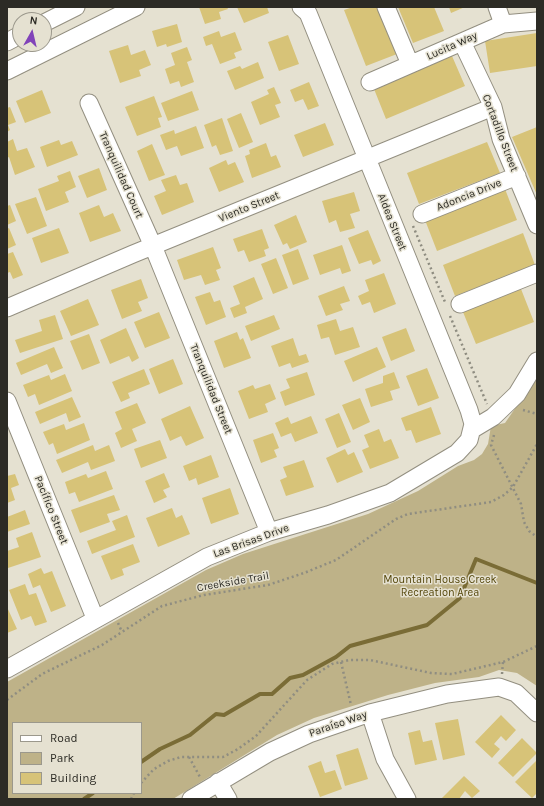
<!DOCTYPE html>
<meta charset="utf-8">
<style>
body{margin:0}
#map{position:relative;width:544px;height:806px;overflow:hidden;background:#e5e1d1;font-family:Karla,sans-serif}
canvas{display:block}
.frame{position:absolute;inset:0;border:8px solid #2c2b25;pointer-events:none}
.legend{position:absolute;left:12px;top:722px;width:130px;height:72px;box-sizing:border-box;background:#e5e1d1;border:1px solid #9b988c;margin:0;padding:5px 7px;list-style:none;font-size:12px;color:#2c2b25}
.legend li{display:flex;align-items:center;gap:8px;height:20px}
.legend b{width:20px;border:1px solid #9b988c}
.north{position:absolute;left:12px;top:12px;width:40px;height:40px;box-sizing:border-box;background:#e5e1d1;border:1px solid #9b988c;border-radius:50%;rotate:8deg;font-size:11px;font-weight:700;line-height:16px;text-align:center;color:#2c2b25}
.north::after{content:'';display:block;margin:auto;width:14px;height:18px;background:#8143b9;clip-path:polygon(50% 0,100% 100%,50% 72%,0 100%)}
</style>
<div id="map">
<canvas width="544" height="806"></canvas>
<div class="frame"></div>
<ul class="legend">
<li><b style="height:5px;background:#fff"></b>Road</li>
<li><b style="height:11px;background:#beb288"></b>Park</li>
<li><b style="height:11px;background:#d7c378"></b>Building</li>
</ul>
<div class="north">N</div>
</div>
<script>
const ctx = document.querySelector('canvas').getContext('2d');
ctx.lineJoin = 'round';
function fill(path, color) { ctx.fillStyle = color; ctx.fill(path, 'evenodd'); }
const poly = rows => new Path2D(rows.map(r => 'M' + r).join(''));
function stroke(path, color, width, dash) { ctx.strokeStyle = color; ctx.lineWidth = width; ctx.lineCap = dash ? 'butt' : 'round'; ctx.setLineDash(dash || []); ctx.stroke(path); }
function write(font, color, halo, rows, align = 'center') {
  ctx.font = font + ' Karla,sans-serif'; ctx.lineWidth = 3; ctx.setLineDash([]); ctx.textBaseline = 'middle'; ctx.strokeStyle = halo; ctx.fillStyle = color; for (const [text, x, y, turn = 0] of rows) {
    ctx.save(); ctx.translate(x, y); ctx.rotate((+turn || 0) * Math.PI / 180); ctx.textAlign = isNaN(turn) ? turn : align; if (halo) ctx.strokeText(text, 0, 0); ctx.fillText(text, 0, 0); ctx.restore();
  }
}
fill(poly([
 [537,377,537,686,517,673,499,670,479,677,435,683,388,695,314,718,277,735,173,799,7,799,7,682,206,570,243,554,368,514,418,491,458,466,474,460,482,454,488,444,491,426,505,423],
 [13,723,141,723,141,793,13,793]
]), '#beb288');
stroke(poly([
 [141,762,160,749,190,735,216,714,224,715,260,694,272,694,290,678,303,675,336,657,350,646,427,625,460,598,476,559,537,583],
 [84,799,93,793]
]), '#7a6c36', 4);
fill(poly([
 [199,7,227,7,228,9,219,12,221,19,205,24],
 [237,7,267,7,269,13,244,23],
 [353,7,379,7,397,54,366,66,344,10],
 [398,7,434,7,444,31,413,43],
 [449,7,465,7,451,13],
 [177,24,182,42,167,47,166,44,157,47,152,31],
 [219,31,221,37,235,32,242,50,234,53,236,58,220,64,212,44,206,46,203,37],
 [537,33,537,66,490,73,485,41],
 [288,35,299,64,279,71,268,42],
 [128,45,131,55,145,50,151,65,139,70,141,76,120,83,109,51],
 [187,47,192,60,187,62,194,82,181,87,179,81,170,84,165,69,175,65,171,53],
 [452,56,465,86,386,119,374,89],
 [258,62,264,78,235,90,227,71,240,66,242,69],
 [309,82,319,106,308,110,303,99,295,102,290,90],
 [274,87,281,103,275,105,280,117,260,125,251,102,269,94,267,90],
 [42,90,51,113,25,123,16,101],
 [192,91,199,110,168,121,161,103],
 [154,96,162,117,158,118,161,127,137,136,125,107],
 [10,107,16,122,8,125,10,130,7,132,7,108],
 [241,113,253,142,239,148,227,119],
 [222,118,233,151,220,155,216,145,212,147,204,125],
 [325,123,334,145,303,157,294,135],
 [196,126,204,148,181,156,177,146,166,150,160,135,174,130,175,134],
 [537,127,537,195,512,137],
 [13,139,17,151,27,148,35,167,15,175,9,157,7,158,7,142],
 [59,140,61,145,72,141,78,155,47,167,40,147],
 [487,142,500,173,419,204,407,173],
 [266,143,271,157,276,155,281,167,252,178,245,156,250,154,249,150],
 [152,144,165,175,149,181,137,151],
 [226,160,228,165,235,162,244,182,219,192,209,168],
 [99,168,107,190,87,198,78,176],
 [70,171,76,187,65,192,69,202,46,211,38,189,59,181,57,176],
 [176,175,180,185,187,183,194,202,162,215,154,196,166,191,161,180],
 [505,189,517,220,437,251,425,220],
 [354,192,360,211,350,214,355,228,340,232,336,220,329,223,322,201],
 [36,197,47,226,27,234,15,204],
 [10,205,16,221,7,225,7,206],
 [99,205,104,217,113,213,121,231,90,242,79,213],
 [296,215,307,242,290,249,287,243,283,245,274,225],
 [9,228,16,245,7,249,7,229],
 [59,228,69,253,41,263,32,238],
 [262,229,269,248,264,250,266,256,249,262,244,250,238,252,233,239],
 [368,230,381,261,373,265,371,260,359,264,348,238],
 [523,233,535,265,455,296,443,265],
 [342,245,351,271,342,274,340,268,320,275,313,255],
 [213,247,221,268,216,270,220,280,205,285,201,275,184,280,177,260],
 [298,249,309,279,293,285,282,255],
 [13,252,23,275,13,279,10,272,7,273,7,254],
 [276,258,288,288,273,294,261,264],
 [384,273,396,304,374,313,370,302,362,305,358,296,369,291,365,280],
 [254,277,263,299,245,307,247,313,234,318,230,308,240,304,233,286],
 [141,279,148,298,138,302,142,311,122,319,111,290],
 [344,286,350,301,340,304,343,310,326,316,318,296],
 [521,289,534,322,476,344,463,312],
 [210,292,214,302,220,300,226,317,206,325,195,297],
 [88,299,99,325,71,336,60,311],
 [159,312,170,338,145,348,134,322],
 [55,315,63,339,20,353,15,340,42,331,39,320],
 [274,315,280,329,251,341,245,326],
 [336,319,340,331,353,327,360,347,335,355,329,337,321,339,317,325],
 [126,328,139,358,132,362,129,356,110,364,100,340],
 [406,328,415,351,391,361,382,337],
 [237,332,240,340,243,338,251,358,224,368,214,341],
 [89,334,100,363,82,370,70,341],
 [293,338,299,356,306,354,309,362,292,368,290,363,279,367,271,346],
 [54,347,63,368,51,373,47,364,21,375,16,363],
 [377,347,386,367,353,382,344,361],
 [173,359,183,384,159,394,149,369],
 [427,368,439,398,418,406,406,376],
 [144,369,150,384,128,393,130,398,121,402,112,382],
 [307,372,315,395,285,406,280,392,290,388,286,379],
 [394,372,400,388,390,391,393,400,371,407,365,389,383,383,383,376],
 [65,374,72,391,39,405,35,394,28,397,23,385,49,375,51,380],
 [270,384,276,399,265,404,268,412,249,419,238,391,253,385,255,389],
 [72,397,81,417,69,422,66,413,40,424,35,412],
 [360,398,370,422,353,430,342,405],
 [137,403,146,423,132,429,137,441,121,448,115,433,122,429,115,412],
 [190,406,204,438,186,446,181,436,170,441,161,419],
 [431,407,441,434,416,443,411,430,406,431,401,418],
 [339,413,351,442,337,448,325,419],
 [311,416,318,433,295,442,291,433,281,437,275,423,288,417,291,424],
 [84,423,90,440,57,454,53,443,49,445,43,432,64,424,66,430],
 [379,429,384,442,391,439,399,458,370,469,362,450,369,447,364,435],
 [273,433,279,448,274,450,277,457,261,463,253,440],
 [160,440,167,458,141,468,134,449],
 [93,445,95,451,109,445,115,461,91,470,88,462,62,473,56,460],
 [345,449,348,455,354,452,363,472,337,483,326,458],
 [211,455,219,477,198,485,196,478,189,481,183,466],
 [304,460,314,487,286,496,280,480,287,477,283,467],
 [106,471,113,489,79,502,75,492,69,494,65,482,86,474,88,478],
 [164,473,170,487,163,490,167,497,154,503,145,481],
 [15,474,19,485,11,488,15,500,7,503,7,476],
 [230,488,239,514,211,524,202,498],
 [114,495,120,510,107,514,110,522,80,533,71,510],
 [172,508,176,518,182,515,190,534,158,547,146,518],
 [25,510,30,524,7,532,7,517],
 [127,515,135,537,92,554,87,541,116,530,112,521],
 [32,532,41,557,8,568,7,551,19,547,16,538],
 [133,544,140,562,122,569,124,575,111,580,101,556],
 [41,568,44,574,52,571,66,606,51,612,40,585,33,588,28,574],
 [25,584,29,595,36,593,47,622,35,626,31,616,21,620,9,590],
 [7,607,17,629,7,633],
 [501,715,516,730,506,741,501,736,494,744,500,749,492,758,475,742],
 [458,719,465,755,443,760,435,723],
 [420,730,423,742,432,740,437,760,415,765,408,733],
 [522,738,537,753,513,777,498,763],
 [358,748,368,779,345,786,336,755],
 [537,760,537,793,532,798,515,782],
 [321,761,325,773,335,770,342,789,320,797,308,766],
 [464,776,480,791,472,798,465,791,459,799,441,799]
]), '#d7c378');
const minor = poly([
 [386,7,410,64],
 [497,7,503,24],
 [44,23,76,7],
 [7,42,20,35],
 [462,42,493,107,501,139,537,225],
 [7,71,136,7],
 [370,82,503,24,537,21],
 [89,103,153,246,269,532],
 [422,214,517,176],
 [460,304,537,273],
 [7,308,133,254,493,107],
 [7,401,95,618],
 [473,429,493,417,517,394,537,361],
 [7,669,207,557,269,532,328,515,390,493,457,453,469,440,473,424,469,410,308,13,301,7],
 [370,713,385,759,407,799],
 [218,782,228,799],
 [191,799,270,752,309,734,370,713,447,694,499,687,516,693,537,713]
]);
stroke(minor, '#938f80', 19);
stroke(poly([
 [413,226,445,302],
 [450,316,487,404],
 [523,410,537,414],
 [494,435,491,445,521,504,524,522,529,531,537,537],
 [118,623,122,632],
 [341,662,351,705],
 [502,674,503,662],
 [7,700,42,674,102,645,162,606,204,595,268,585,304,573,336,560,396,519,408,514,491,502,504,495,513,487,537,444],
 [189,757,200,777],
 [141,783,154,769,168,761,181,757,223,757,238,749,256,736,307,680,332,664,349,660,370,660,431,673,452,674,503,662,537,646],
 [131,799,134,793]
]), '#8f8d81', 2.5, [2, 3]);
stroke(minor, '#fff', 17);
write('11px', '#2c2b25', '#e5e1d1', [
 ["Lucita Way",452,46,-24],
 ["Cortadillo Street",500,133,69],
 ["Tranquilidad Court",121,175,66],
 ["Adoncia Drive",469,195,-22],
 ["Viento Street",249,207,-22],
 ["Aldea Street",392,222,68],
 ["Tranquilidad Street",211,389,68],
 ["Pacífico Street",51,510,68],
 ["Las Brisas Drive",251,541,-20],
 ["Creekside Trail",233,582,-10],
 ["Paraíso Way",338,724,-19]
]);
write('11px', '#55470b', '#e5e1d1', [
 ["Mountain House Creek",440,580],
 ["Recreation Area",440,593]
]);
</script>
